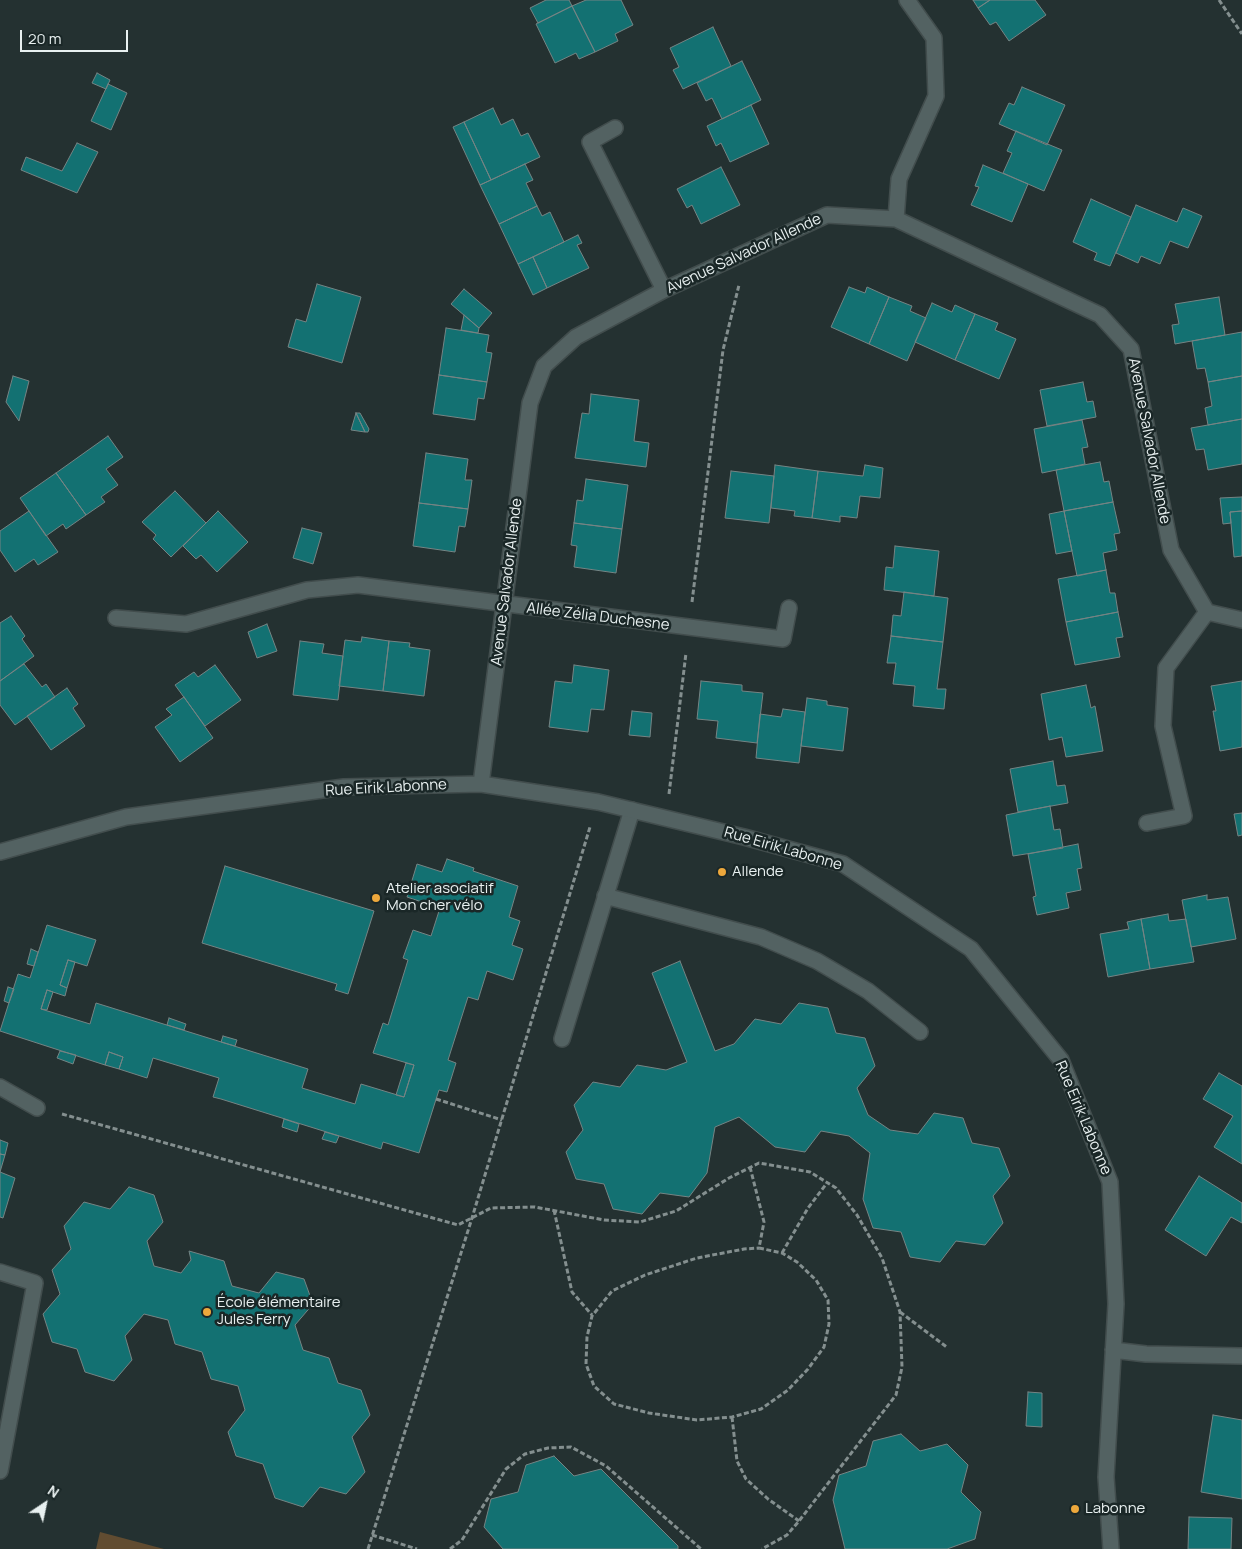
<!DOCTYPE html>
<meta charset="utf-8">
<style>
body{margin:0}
#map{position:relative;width:1242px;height:1549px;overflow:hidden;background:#243131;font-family:Manrope,sans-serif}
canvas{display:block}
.north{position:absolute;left:20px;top:1479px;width:50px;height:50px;-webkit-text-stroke:4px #1a2727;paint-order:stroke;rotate:34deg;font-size:14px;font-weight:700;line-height:20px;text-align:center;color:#e8f0f0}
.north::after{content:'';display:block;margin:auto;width:18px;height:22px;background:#e8f0f0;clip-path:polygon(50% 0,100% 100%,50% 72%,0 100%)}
.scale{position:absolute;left:20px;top:30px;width:108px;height:22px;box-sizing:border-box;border:2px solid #e8f0f0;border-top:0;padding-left:6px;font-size:15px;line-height:18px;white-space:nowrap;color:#e8f0f0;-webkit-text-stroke:4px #1a2727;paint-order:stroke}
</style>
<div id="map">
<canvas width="1242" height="1549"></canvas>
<div class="north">N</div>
<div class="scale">20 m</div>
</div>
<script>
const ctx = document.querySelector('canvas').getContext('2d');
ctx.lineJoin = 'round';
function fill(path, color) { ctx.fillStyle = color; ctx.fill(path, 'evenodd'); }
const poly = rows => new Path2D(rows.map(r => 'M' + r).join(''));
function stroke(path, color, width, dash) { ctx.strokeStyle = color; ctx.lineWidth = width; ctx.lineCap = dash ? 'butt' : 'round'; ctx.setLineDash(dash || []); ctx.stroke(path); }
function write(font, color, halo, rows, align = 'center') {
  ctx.font = font + ' Manrope,sans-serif'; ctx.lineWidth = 5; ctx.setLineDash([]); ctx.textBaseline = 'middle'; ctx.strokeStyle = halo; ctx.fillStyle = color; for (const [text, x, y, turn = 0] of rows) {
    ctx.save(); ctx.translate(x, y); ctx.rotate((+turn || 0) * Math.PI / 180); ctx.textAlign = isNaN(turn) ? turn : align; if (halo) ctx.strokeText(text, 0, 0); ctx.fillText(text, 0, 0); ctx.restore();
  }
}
fill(poly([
 [100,1532,164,1549,96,1549]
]), '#614c31');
const building = poly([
 [546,0,569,0,572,6,538,23,530,8,546,0],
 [586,0,621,0,633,25,615,34,618,41,595,52,572,6,586,0],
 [973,0,990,0,978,8,973,0],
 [990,0,1035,0,1046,15,1009,41,996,22,990,25,978,8,990,0],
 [572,6,595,52,579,59,576,53,555,63,536,24,572,6],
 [713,27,731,66,683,89,673,70,679,67,670,48,713,27],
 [742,61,761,100,722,119,712,98,706,101,697,83,742,61],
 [97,73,110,80,106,89,92,83,97,73],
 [108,84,127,93,111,130,91,121,108,84],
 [1022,87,1065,105,1047,145,999,124,1009,103,1014,105,1022,87],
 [751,105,769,144,730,162,721,143,716,146,707,126,751,105],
 [493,108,501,125,513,119,521,136,528,133,540,157,491,180,464,122,493,108],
 [464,122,491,180,480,185,453,127,464,122],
 [1016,131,1062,150,1044,191,1003,173,1012,153,1007,151,1016,131],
 [77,143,98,152,77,193,21,170,26,157,62,171,77,143],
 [525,164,533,180,526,183,537,206,499,224,480,185,525,164],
 [983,165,1028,184,1012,222,971,205,979,187,975,186,983,165],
 [721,167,740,205,701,224,692,205,687,208,677,189,721,167],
 [1091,199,1131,217,1110,266,1094,260,1097,253,1073,242,1091,199],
 [1136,205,1177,222,1183,208,1202,216,1188,248,1170,241,1160,264,1141,256,1138,263,1116,253,1136,205],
 [537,206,542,216,550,212,564,242,518,264,499,224,537,206],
 [578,235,582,243,577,245,589,268,547,288,533,257,578,235],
 [533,257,547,288,533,295,518,264,533,257],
 [317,284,361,297,342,363,288,347,296,319,306,322,317,284],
 [849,287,865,293,867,287,889,297,869,344,831,327,849,287],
 [464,289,492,313,479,328,451,304,464,289],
 [889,297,912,306,910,311,926,318,907,361,869,344,889,297],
 [1219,297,1225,335,1175,344,1172,325,1179,324,1175,304,1219,297],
 [932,303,952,312,955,305,975,314,955,360,915,342,932,303],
 [975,314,998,323,995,330,1016,339,999,379,955,360,975,314],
 [464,315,479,328,478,333,461,330,464,315],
 [446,328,489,335,486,352,492,353,487,382,439,375,446,328],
 [1242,332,1242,376,1208,382,1205,368,1197,369,1192,341,1242,332],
 [439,375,487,382,484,399,478,398,475,420,433,414,439,375],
 [13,376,29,381,19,421,6,402,13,376],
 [1242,376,1242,419,1208,425,1205,408,1212,406,1208,382,1242,376],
 [1083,382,1087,402,1093,401,1096,417,1047,426,1040,390,1083,382],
 [591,394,639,400,634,441,649,443,646,467,575,458,582,413,589,414,591,394],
 [356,413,365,432,351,430,356,413],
 [356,413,360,413,369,429,368,432,365,432,356,413],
 [1242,419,1242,464,1208,470,1204,449,1196,450,1191,428,1242,419],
 [1082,420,1088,447,1082,448,1085,464,1042,473,1034,429,1082,420],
 [108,436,123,457,106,469,118,485,101,497,105,502,86,515,56,473,108,436],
 [426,453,468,459,465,480,472,480,468,509,419,503,426,453],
 [1100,462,1104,482,1109,481,1113,502,1064,511,1056,470,1100,462],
 [775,465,818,471,812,518,794,516,795,511,771,508,775,465],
 [865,465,883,468,880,498,860,496,857,518,840,516,840,522,812,518,818,471,863,476,865,465],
 [731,471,774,476,769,523,725,518,731,471],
 [56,473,86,515,66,529,63,524,46,536,20,498,56,473],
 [586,479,628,485,622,529,574,523,577,500,583,501,586,479],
 [175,491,206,523,171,557,153,539,156,535,142,522,175,491],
 [1242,497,1242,511,1230,512,1231,523,1223,524,1220,498,1242,497],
 [1113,502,1120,533,1114,534,1117,550,1103,553,1106,570,1077,576,1064,511,1113,502],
 [419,503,468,509,465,527,459,526,455,552,413,546,419,503],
 [29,511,58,552,38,565,34,559,15,572,0,550,0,531,29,511],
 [218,511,248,542,217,572,201,555,196,559,183,546,218,511],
 [1064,511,1072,551,1056,554,1049,514,1064,511],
 [1242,511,1242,556,1234,557,1230,512,1242,511],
 [574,523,622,529,616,573,574,567,577,546,571,545,574,523],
 [302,528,322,533,313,564,293,558,302,528],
 [895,546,939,551,934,596,884,590,886,567,893,568,895,546],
 [1106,570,1110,593,1115,593,1118,612,1066,622,1058,579,1106,570],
 [904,592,948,598,943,642,891,636,893,615,901,616,904,592],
 [1118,612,1123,637,1116,638,1120,657,1075,665,1066,622,1118,612],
 [11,616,25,636,22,639,34,656,0,681,0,623,11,616],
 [267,624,277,651,257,658,248,632,267,624],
 [891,636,943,642,937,689,946,689,944,709,913,706,915,686,893,684,896,663,887,663,891,636],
 [362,637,389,641,383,691,339,686,345,640,361,642,362,637],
 [300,641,324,644,322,653,343,656,338,700,293,695,300,641],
 [389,641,410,643,409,647,430,650,424,696,383,691,389,641],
 [24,664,42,687,46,684,55,697,15,725,0,705,0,681,24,664],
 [215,665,241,700,205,726,175,685,194,672,198,677,215,665],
 [574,665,609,670,604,710,591,709,588,732,549,727,555,681,572,683,574,665],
 [701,681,742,685,742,691,763,693,757,743,716,738,718,721,697,719,701,681],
 [1242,681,1242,747,1220,751,1213,711,1216,711,1211,686,1242,681],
 [1086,685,1091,708,1095,706,1103,751,1066,757,1062,737,1049,740,1041,694,1086,685],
 [67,688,78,704,73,708,85,726,51,750,27,716,67,688],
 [184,697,213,738,180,762,155,727,172,715,166,709,184,697],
 [807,698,827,701,827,705,848,708,843,751,801,746,807,698],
 [783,709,805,712,799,763,756,758,760,714,781,717,783,709],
 [632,711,652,713,650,737,629,735,632,711],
 [1053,761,1057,786,1065,785,1068,803,1018,812,1010,769,1053,761],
 [1050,806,1054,830,1060,829,1063,848,1013,856,1006,815,1050,806],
 [1242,813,1242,835,1238,836,1234,814,1242,813],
 [1078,844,1082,868,1077,869,1081,890,1066,893,1069,908,1037,915,1033,897,1036,896,1028,854,1078,844],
 [447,859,474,868,473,871,518,886,509,917,520,921,512,945,523,949,513,980,487,971,478,1000,468,997,448,1060,456,1063,447,1092,439,1090,419,1153,383,1142,381,1149,221,1099,213,1097,219,1078,153,1058,147,1078,119,1069,123,1057,109,1052,105,1065,0,1031,18,974,30,978,47,925,96,940,87,966,68,960,60,985,67,988,65,996,47,990,41,1009,90,1024,96,1003,308,1069,302,1088,355,1104,361,1084,404,1097,414,1065,373,1053,383,1023,388,1025,408,960,403,958,413,930,431,936,440,908,407,897,417,864,442,872,447,859],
 [225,866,374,911,348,994,335,990,337,984,202,943,225,866],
 [1207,895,1207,900,1228,897,1236,939,1191,947,1182,900,1207,895],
 [1168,914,1169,921,1186,919,1194,962,1150,969,1141,919,1168,914],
 [1141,919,1150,969,1108,977,1100,934,1129,929,1127,922,1141,919],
 [31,949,38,952,34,966,27,964,31,949],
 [68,960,75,962,67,988,60,985,68,960],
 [680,961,715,1051,734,1044,755,1019,781,1024,799,1003,828,1008,836,1033,865,1038,875,1066,857,1088,868,1115,890,1130,918,1134,934,1113,963,1118,972,1143,999,1148,1010,1176,993,1196,1003,1223,985,1245,956,1241,940,1262,910,1257,901,1232,873,1228,863,1199,870,1153,849,1136,821,1131,805,1152,775,1147,739,1117,715,1127,707,1173,689,1197,660,1193,642,1214,613,1209,604,1184,576,1179,566,1152,583,1130,574,1105,593,1082,620,1087,637,1065,666,1070,687,1062,652,973,680,961],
 [8,987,14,989,9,1003,4,1001,8,987],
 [47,990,53,992,47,1010,41,1009,47,990],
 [169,1018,186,1024,184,1030,167,1025,169,1018],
 [223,1036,237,1040,235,1046,221,1042,223,1036],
 [60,1051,76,1055,73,1064,57,1058,60,1051],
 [109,1052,123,1057,119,1069,105,1065,109,1052],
 [406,1063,414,1065,404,1097,396,1095,406,1063],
 [1219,1073,1242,1086,1242,1164,1214,1147,1233,1116,1203,1099,1219,1073],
 [284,1119,299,1124,297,1132,282,1127,284,1119],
 [325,1132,339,1136,336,1143,322,1139,325,1132],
 [0,1140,8,1143,5,1155,0,1154,0,1140],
 [0,1154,5,1155,0,1172,15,1178,3,1218,0,1217,0,1154],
 [1199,1176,1242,1203,1242,1223,1231,1217,1206,1256,1165,1230,1199,1176],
 [129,1187,154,1195,163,1222,147,1241,154,1266,181,1273,191,1260,189,1251,224,1261,232,1286,259,1293,276,1272,304,1279,313,1304,295,1325,303,1350,329,1358,338,1383,361,1390,370,1415,352,1437,365,1472,346,1494,320,1487,303,1507,275,1498,263,1464,236,1456,228,1432,245,1410,238,1386,211,1379,202,1352,175,1344,168,1320,144,1314,125,1336,132,1360,114,1381,85,1372,77,1349,52,1342,43,1314,60,1294,52,1270,71,1249,64,1226,84,1202,110,1209,129,1187],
 [1028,1392,1042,1393,1042,1427,1026,1426,1028,1392],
 [1213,1415,1242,1420,1242,1499,1201,1492,1213,1415],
 [901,1434,920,1451,947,1444,968,1465,961,1492,981,1512,975,1539,947,1549,845,1549,833,1500,839,1475,866,1466,873,1441,901,1434],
 [554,1456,574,1476,601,1469,678,1546,678,1549,503,1549,484,1527,491,1499,518,1492,526,1465,554,1456],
 [1189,1517,1232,1518,1231,1549,1188,1549,1189,1517]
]);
fill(building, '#137172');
stroke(building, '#758484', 1);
const service = poly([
 [605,896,761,937,817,961,868,991,920,1032],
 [562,1039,632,810],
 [0,1087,37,1108],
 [0,1272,35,1283,0,1471]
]);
const minor = poly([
 [615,128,590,142,664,290],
 [896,219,899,179,936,96,934,38,907,0],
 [116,618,186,624,307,590,358,585,783,639,789,608],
 [481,784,530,403,544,366,576,337,664,290,827,215,896,219,1100,315,1131,349,1171,550,1207,612,1242,620],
 [1147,823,1184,816,1163,726,1166,668,1207,612],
 [0,852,126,817,344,787,481,784,598,802,744,837,843,864,971,949,1061,1060,1110,1182,1116,1304,1106,1477,1111,1549],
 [1113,1350,1146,1354,1242,1356]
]);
stroke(service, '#424d4d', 18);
stroke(minor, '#424d4d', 18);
stroke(poly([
 [1219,0,1242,34],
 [692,602,723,350,739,285],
 [669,794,686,653],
 [436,1099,502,1120],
 [62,1114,458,1225,491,1208,535,1207,604,1220,640,1222,676,1211,729,1178,759,1163,810,1172,836,1188,857,1215,882,1258,900,1312,902,1367,896,1395,799,1521,787,1535,762,1549],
 [750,1167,764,1222,759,1248],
 [554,1210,572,1292,592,1315],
 [759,1248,782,1253,797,1262,816,1280,828,1300,829,1324,824,1347,808,1369,788,1390,761,1409,732,1417,697,1420,649,1413,614,1404,594,1386,586,1364,587,1337,592,1316,612,1291,645,1275,697,1258,744,1249,759,1248],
 [782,1253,808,1208,827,1183],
 [900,1312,948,1348],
 [732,1417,737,1461,746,1479,768,1499,799,1521],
 [372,1535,417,1549],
 [368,1549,472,1218,590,827],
 [450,1549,462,1540,506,1469,525,1454,548,1448,571,1447,606,1466,701,1549]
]), '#848f8f', 3, [5, 2.5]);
stroke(service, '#536262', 15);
stroke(minor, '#536262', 15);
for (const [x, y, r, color] of [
 [722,872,5,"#eda83c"],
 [376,898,5,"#eda83c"],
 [207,1312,5,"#eda83c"],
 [1075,1509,5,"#eda83c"]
]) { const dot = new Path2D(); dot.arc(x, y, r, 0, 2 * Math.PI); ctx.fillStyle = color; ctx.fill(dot); stroke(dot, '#1a2727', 2); }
write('15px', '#e8f0f0', '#1a2727', [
 ["Avenue Salvador Allende",744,254,-25],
 ["Avenue Salvador Allende",1149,441,79],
 ["Avenue Salvador Allende",507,582,-83],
 ["Allée Zélia Duchesne",598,617,7],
 ["Rue Eirik Labonne",386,788,-3],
 ["Rue Eirik Labonne",783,849,16],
 ["Rue Eirik Labonne",1083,1118,67]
]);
write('15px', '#e8f0f0', '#1a2727', [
 ["Allende",732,872],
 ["Atelier asociatif",386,889],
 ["Mon cher vélo",386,906],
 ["École élémentaire",217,1303],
 ["Jules Ferry",217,1320],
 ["Labonne",1085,1509]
], 'left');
</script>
